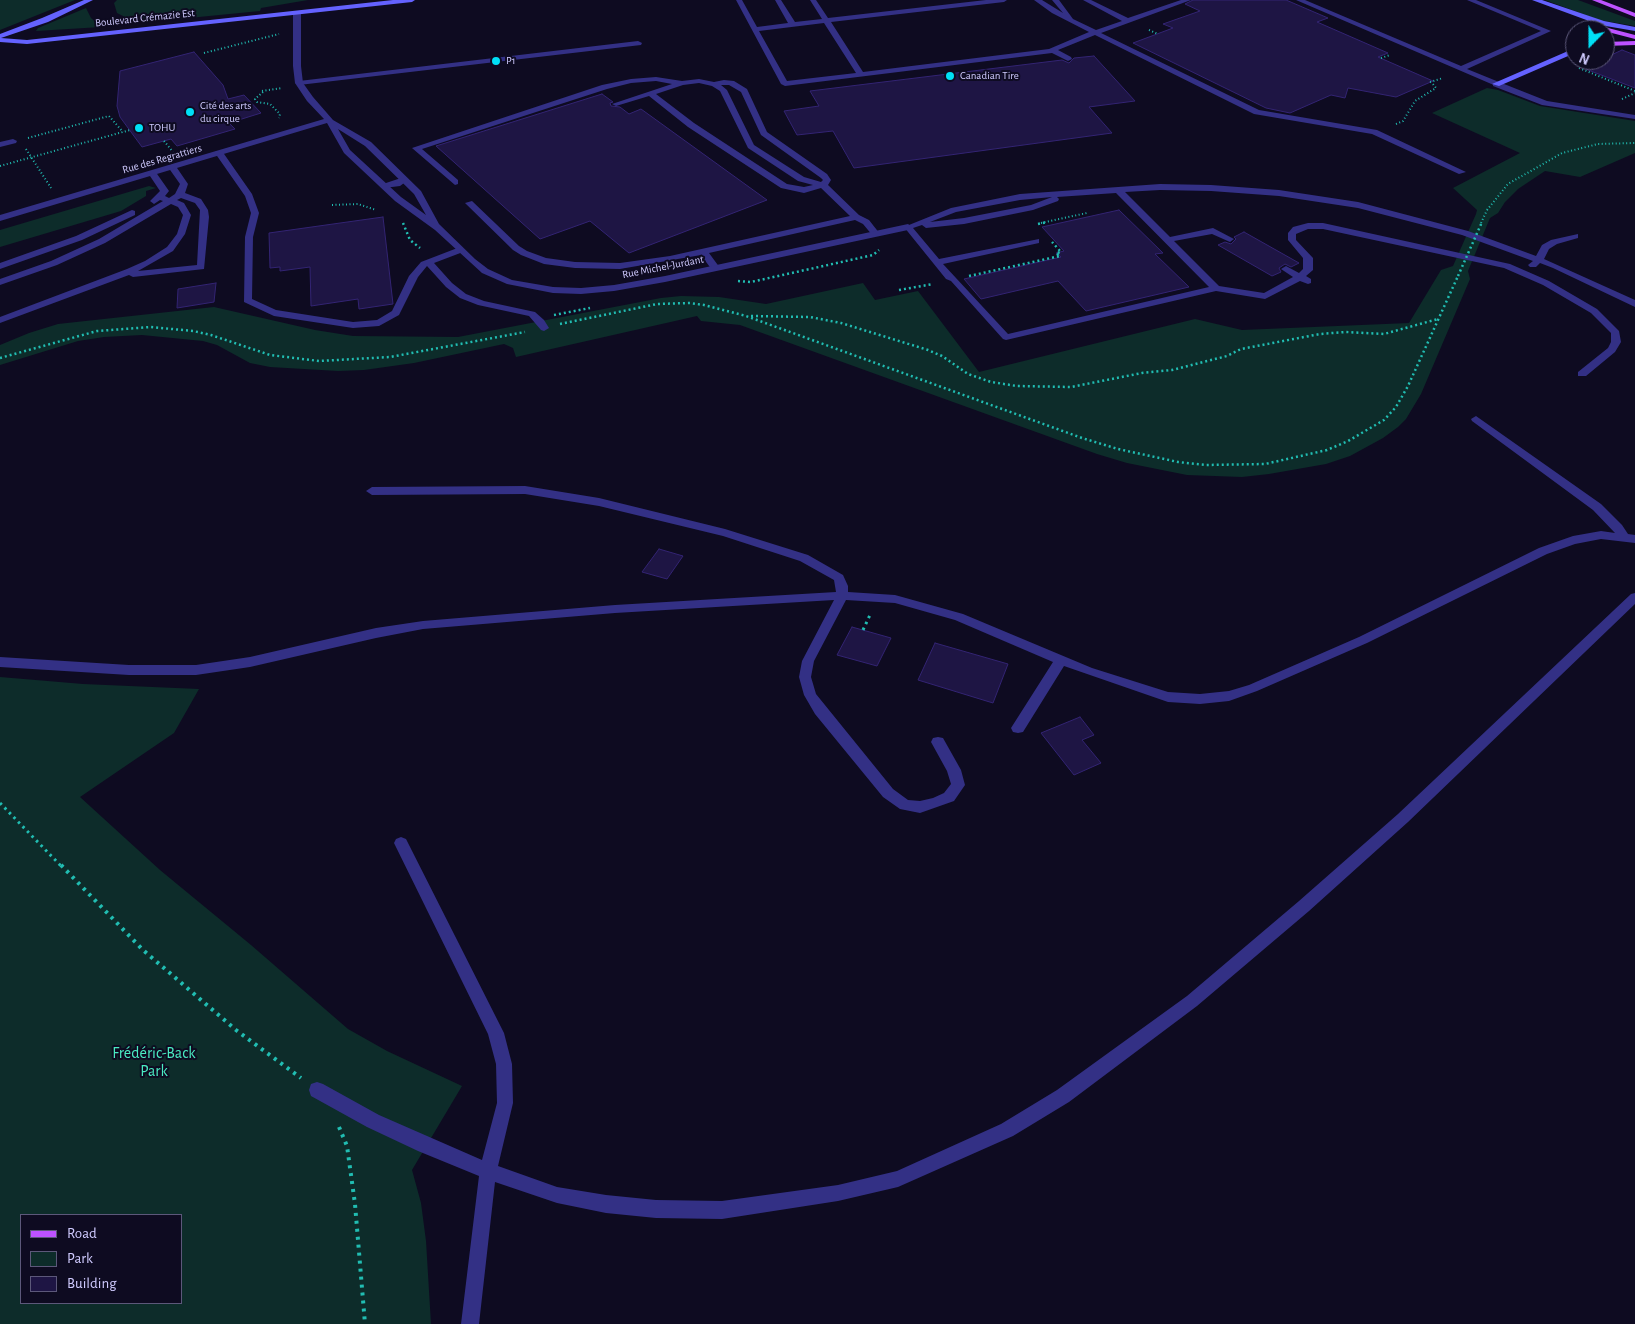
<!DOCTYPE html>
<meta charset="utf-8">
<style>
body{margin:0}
#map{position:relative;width:1635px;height:1324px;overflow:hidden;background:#0e0b21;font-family:"Alegreya Sans",sans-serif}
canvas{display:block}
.legend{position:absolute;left:20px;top:1214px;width:162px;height:90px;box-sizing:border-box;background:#0e0b21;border:1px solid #5c587a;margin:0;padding:6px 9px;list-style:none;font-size:15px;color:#d0cbff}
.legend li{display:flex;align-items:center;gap:10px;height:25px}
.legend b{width:25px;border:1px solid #5c587a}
.north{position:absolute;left:1565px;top:20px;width:50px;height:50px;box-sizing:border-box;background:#0e0b21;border:1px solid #5c587a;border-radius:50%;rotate:202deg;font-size:14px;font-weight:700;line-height:20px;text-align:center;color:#d0cbff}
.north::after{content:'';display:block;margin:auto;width:18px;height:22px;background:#00e0f6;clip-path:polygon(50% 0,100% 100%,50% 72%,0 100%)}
</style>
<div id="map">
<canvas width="1635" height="1324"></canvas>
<ul class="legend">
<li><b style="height:6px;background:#bd52ff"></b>Road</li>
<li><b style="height:14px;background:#0d2c2a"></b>Park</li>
<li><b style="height:14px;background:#1e1544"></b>Building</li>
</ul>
<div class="north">N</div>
</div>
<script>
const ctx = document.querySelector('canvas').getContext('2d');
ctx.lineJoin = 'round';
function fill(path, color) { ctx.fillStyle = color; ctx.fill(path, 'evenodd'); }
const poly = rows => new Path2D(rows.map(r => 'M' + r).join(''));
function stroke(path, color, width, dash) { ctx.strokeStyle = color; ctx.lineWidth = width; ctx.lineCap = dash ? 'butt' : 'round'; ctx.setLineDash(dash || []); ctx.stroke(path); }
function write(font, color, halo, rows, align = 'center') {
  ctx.font = font + ' "Alegreya Sans",sans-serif'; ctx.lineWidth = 4; ctx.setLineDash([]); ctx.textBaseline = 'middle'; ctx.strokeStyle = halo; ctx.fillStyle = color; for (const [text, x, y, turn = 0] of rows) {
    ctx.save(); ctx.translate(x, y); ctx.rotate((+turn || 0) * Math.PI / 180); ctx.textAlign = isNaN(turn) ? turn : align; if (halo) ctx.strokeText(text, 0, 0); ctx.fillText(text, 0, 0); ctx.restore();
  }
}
fill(poly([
 [0,0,75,0,0,30],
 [117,0,308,0,261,8,260,11,148,22,131,20,117,13,114,3],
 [1545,0,1578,0,1635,21,1635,26,1599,20],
 [86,8,91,18,101,27,36,31,38,28],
 [1487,88,1498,90,1540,106,1635,121,1635,153,1580,177,1545,171,1518,189,1505,202,1498,213,1490,218,1468,271,1470,279,1421,394,1406,419,1398,427,1383,438,1350,456,1326,464,1269,474,1242,477,1187,475,1127,463,1097,454,740,325,701,321,697,316,516,357,513,348,504,344,414,363,364,370,338,371,270,367,250,363,217,345,203,341,142,335,104,337,78,341,0,365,0,345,29,333,58,324,214,307,315,330,353,336,458,337,661,298,681,296,719,297,766,304,863,283,875,300,918,291,979,372,1195,319,1242,330,1409,323,1441,270,1453,266,1476,214,1477,210,1453,188,1520,153,1432,113],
 [149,186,156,188,146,191,146,196,121,211,0,247,0,230],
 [0,677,83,684,199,689,174,733,80,797,160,870,251,945,348,1029,387,1051,462,1086,412,1170,421,1203,426,1241,431,1324,0,1324],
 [21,1215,181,1215,181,1303,21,1303]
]), '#0d2c2a');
const building = poly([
 [1193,0,1286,0,1328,18,1317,22,1388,53,1378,57,1433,81,1396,97,1348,88,1345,98,1331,95,1290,113,1266,108,1133,43,1173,28,1163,24,1200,11,1185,4,1193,0],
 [1622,50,1635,55,1635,88,1583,68,1601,60,1605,60,1605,58,1622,50],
 [194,52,223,85,228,99,244,95,261,113,229,123,235,129,177,146,171,139,142,147,120,117,117,106,120,71,194,52],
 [1094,56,1135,101,1089,107,1112,133,854,168,833,131,797,135,784,111,819,106,810,91,1062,60,1069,63,1074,58,1094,56],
 [602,94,613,102,610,103,611,106,620,107,629,114,641,109,767,200,629,253,590,221,540,239,436,146,602,94],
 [1119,210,1163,253,1155,254,1189,287,1086,311,1058,281,981,299,964,279,1061,257,1056,253,1064,251,1042,227,1119,210],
 [383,217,393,304,359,309,358,299,311,306,310,267,280,271,280,267,270,268,269,233,383,217],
 [1244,232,1299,263,1291,267,1285,264,1279,268,1281,272,1272,276,1218,245,1225,242,1231,244,1236,239,1234,237,1244,232],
 [216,283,214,302,177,308,178,289,216,283],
 [659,549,683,556,667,579,642,572,659,549],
 [852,627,891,638,877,666,837,655,852,627],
 [935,643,1008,664,993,703,918,680,935,643],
 [1080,717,1094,735,1082,740,1101,763,1074,775,1041,733,1080,717]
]);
fill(building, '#1e1544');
stroke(building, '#332473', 1);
stroke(poly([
 [1149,30,1158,34],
 [204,53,279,34],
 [1381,58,1390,55],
 [1579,68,1635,91],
 [1584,68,1582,66,1596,60],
 [1430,82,1443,78],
 [262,91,282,88],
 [263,92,255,99,257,102,270,104,280,114,279,118],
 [1622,99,1635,93],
 [1396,124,1403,121,1415,101,1436,88,1432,83],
 [28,138,109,116,123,132],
 [164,141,173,152],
 [26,149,51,188],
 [0,166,130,130],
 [332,205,358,204,376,210],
 [1487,210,1508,184,1562,153,1598,144,1635,143],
 [1041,223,1087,213]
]), '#21bdb2', 2, [1, 2.5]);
stroke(poly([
 [403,223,410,240,420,248],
 [1038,224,1047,222],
 [969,276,1060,256,1056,253,1061,252,1052,242],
 [738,281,751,282,873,255,879,250],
 [899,290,933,284],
 [554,315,590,308],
 [751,316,810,317,841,323,928,350,942,356,968,374,991,382,1017,386,1071,387,1142,373,1172,370,1227,356,1241,349,1320,334,1346,332,1384,334,1438,319],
 [560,324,657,304,690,303,704,305,746,316,1082,438,1118,449,1178,462,1206,465,1265,464,1327,450,1348,441,1384,420,1396,407,1408,386,1458,276],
 [0,358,97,331,151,327,193,331,211,335,270,355,319,361,390,357,525,332]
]), '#21bdb2', 2.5, [2, 3]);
stroke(poly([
 [863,630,870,615],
 [0,803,62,867]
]), '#21bdb2', 3, [2.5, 4]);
stroke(poly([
 [61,865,143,950,236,1030,301,1078],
 [339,1127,347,1146,355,1204,365,1324]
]), '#21bdb2', 4, [3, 5]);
fill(poly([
 [736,0,742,0,757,27,788,23,775,0,781,0,795,22,822,19,810,0,816,0,828,18,986,0,1007,0,1004,2,831,22,863,72,1049,49,1089,32,1052,13,1034,0,1042,0,1063,13,1052,0,1059,0,1073,19,1096,30,1122,21,1083,0,1091,0,1128,18,1181,0,1191,0,1101,33,1259,110,1377,130,1466,172,1459,174,1372,134,1254,114,1095,35,1058,50,1071,57,1072,59,1068,61,1052,53,785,86,781,84,736,0],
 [824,23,856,73,787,81,759,31,824,23],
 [1296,0,1305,0,1461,66,1541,31,1467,0,1476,0,1551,31,1467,69,1499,82,1499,86,1496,86,1296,0],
 [638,41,642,43,641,45,299,85,295,83,299,81,638,41],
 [656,77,682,81,699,79,714,82,724,80,734,81,747,89,767,132,827,174,831,180,828,185,859,215,869,220,880,234,879,236,873,236,863,224,855,220,709,253,720,268,715,271,712,270,701,255,620,269,575,268,544,264,521,255,513,250,465,203,472,201,519,246,527,251,546,258,575,262,620,263,670,256,850,216,821,188,804,193,781,188,688,127,649,96,616,106,612,104,672,84,656,81,631,83,607,89,422,149,458,180,458,184,455,185,412,148,602,85,631,79,656,77],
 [699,83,712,86,720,91,748,148,798,181,813,185,804,187,787,184,694,123,656,94,683,85,699,83],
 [721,85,729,85,741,92,761,135,821,178,823,180,821,182,804,177,754,145,727,90,721,85],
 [216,151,222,151,252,194,259,213,253,237,252,299,276,310,353,322,377,320,392,311,409,276,421,262,460,247,463,248,463,252,434,263,452,283,466,294,484,301,535,312,544,320,549,328,544,331,541,330,529,316,478,305,460,298,446,287,427,266,418,277,399,315,379,326,353,328,274,316,244,302,245,237,251,213,245,196,215,153,216,151],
 [169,165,175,165,188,184,185,193,201,199,208,210,209,217,204,269,133,277,129,275,0,323,0,317,127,269,145,261,167,247,177,234,183,215,178,207,171,204,105,243,57,265,0,285,0,279,51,261,99,239,163,201,160,200,154,204,150,201,160,191,148,173,149,171,155,171,169,191,165,196,169,198,175,194,180,184,168,167,169,165],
 [181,198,195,203,200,210,197,265,138,271,173,251,185,234,191,215,184,203,177,200,181,198],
 [404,177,408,180,400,186,384,188,380,185,404,177],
 [1160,184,1211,185,1279,190,1358,202,1468,231,1536,256,1542,245,1551,240,1578,234,1578,238,1557,244,1549,249,1544,259,1635,300,1635,307,1553,268,1540,263,1536,267,1530,267,1528,265,1533,261,1462,235,1358,208,1279,196,1211,191,1160,190,1125,192,1170,237,1213,228,1234,239,1230,242,1212,234,1174,241,1219,286,1264,293,1293,277,1281,269,1286,266,1299,273,1303,269,1303,258,1288,240,1288,233,1293,227,1308,223,1323,223,1510,264,1549,281,1597,309,1619,331,1621,342,1615,352,1586,376,1578,376,1578,372,1608,348,1611,342,1611,333,1591,313,1543,285,1504,268,1323,229,1308,229,1296,234,1296,240,1313,258,1313,270,1306,276,1311,279,1311,283,1308,284,1300,281,1265,299,1216,291,1006,340,1003,339,951,281,946,279,904,227,951,208,1020,194,1160,184],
 [1116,193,1209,287,1008,334,943,264,1039,243,1039,239,939,259,913,228,922,225,926,228,964,224,1033,210,1058,201,1059,199,1057,197,1116,193],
 [1052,197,1031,205,964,218,930,222,956,212,1020,200,1052,197],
 [132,210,135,211,135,215,82,240,0,269,0,263,76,236,132,210],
 [1476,416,1601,504,1622,525,1628,534,1635,535,1635,543,1601,539,1575,544,1547,554,1367,643,1257,691,1229,701,1200,704,1168,702,1064,666,1023,732,1018,733,1013,732,1011,728,1053,662,955,620,895,603,846,600,814,661,811,677,816,694,893,789,908,800,920,801,933,798,944,793,951,784,947,771,931,742,933,738,938,737,943,738,961,770,965,785,954,801,920,813,900,809,883,797,815,714,804,695,799,677,802,661,834,600,615,613,423,629,376,638,250,667,196,675,129,675,0,667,0,657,129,665,196,665,250,657,376,628,423,621,615,605,836,592,834,580,800,561,723,536,599,506,525,494,372,495,366,491,372,487,525,486,599,498,725,529,808,555,843,575,848,586,848,592,895,595,963,614,1092,668,1168,692,1200,694,1229,691,1249,685,1359,637,1539,548,1573,536,1601,531,1615,533,1593,510,1472,421,1471,419,1476,416],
 [1635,593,1635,604,1408,822,1309,911,1197,1006,1069,1102,1013,1136,898,1187,838,1201,722,1219,656,1218,606,1213,557,1203,495,1182,479,1324,461,1324,479,1176,418,1151,367,1127,311,1096,309,1090,311,1084,317,1082,323,1084,379,1115,482,1160,497,1103,496,1064,488,1034,394,843,396,839,401,837,406,839,504,1033,512,1064,513,1103,498,1166,557,1187,606,1195,656,1200,722,1201,838,1185,897,1171,1001,1124,1057,1090,1187,996,1299,901,1398,814,1631,594,1635,593]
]), '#333085');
fill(poly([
 [297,11,301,13,301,66,303,83,313,97,333,120,371,142,421,191,439,224,475,259,488,269,512,280,553,287,581,288,614,285,665,276,908,224,912,227,908,230,665,282,614,291,581,294,553,293,507,284,482,273,435,230,395,201,344,153,327,123,0,221,0,215,324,119,307,101,295,83,293,66,293,13,297,11],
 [338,129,365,146,414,194,426,215,401,197,350,150,338,129],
 [1493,82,1499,82,1547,101,1635,115,1635,119,1542,105,1493,86,1493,82],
 [13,139,17,141,16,143,0,147,0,142,13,139]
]), '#333085');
fill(poly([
 [84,0,93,0,48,22,1,38,27,40,393,0,415,0,412,2,27,44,0,42,0,34,42,18,84,0],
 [1532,0,1542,0,1604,21,1635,27,1635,31,1600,25,1532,0],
 [1575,48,1575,53,1499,86,1492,84,1575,48]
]), '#6462ff');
fill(poly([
 [1592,0,1601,0,1635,13,1635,17,1592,0],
 [1585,22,1635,35,1635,39,1585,26,1585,22],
 [1635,41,1635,45,1605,46,1605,42,1635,41]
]), '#bd52ff');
stroke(poly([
 [1481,223,1487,210]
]), '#21bdb2', 2, [1, 2.5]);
stroke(poly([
 [1458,276,1482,222]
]), '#21bdb2', 2.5, [2, 3]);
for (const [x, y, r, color] of [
 [496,61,5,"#00e0f6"],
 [950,76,5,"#00e0f6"],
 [190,112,5,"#00e0f6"],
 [139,128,5,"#00e0f6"]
]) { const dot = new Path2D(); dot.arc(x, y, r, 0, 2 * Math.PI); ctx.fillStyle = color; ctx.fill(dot); stroke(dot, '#0e0b21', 2); }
write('11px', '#d0cbff', '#0e0b21', [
 ["Boulevard Crémazie Est",145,18,-6],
 ["Rue des Regrattiers",162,159,-16],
 ["Rue Michel-Jurdant",663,267,-11]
]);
write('11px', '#d0cbff', '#0e0b21', [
 ["P1",506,61],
 ["Canadian Tire",960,76],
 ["Cité des arts",200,106],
 ["du cirque",200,119],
 ["TOHU",149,128]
], 'left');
write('16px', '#4aebc2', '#0e0b21', [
 ["Frédéric-Back",154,1053],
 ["Park",154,1071]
]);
</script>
